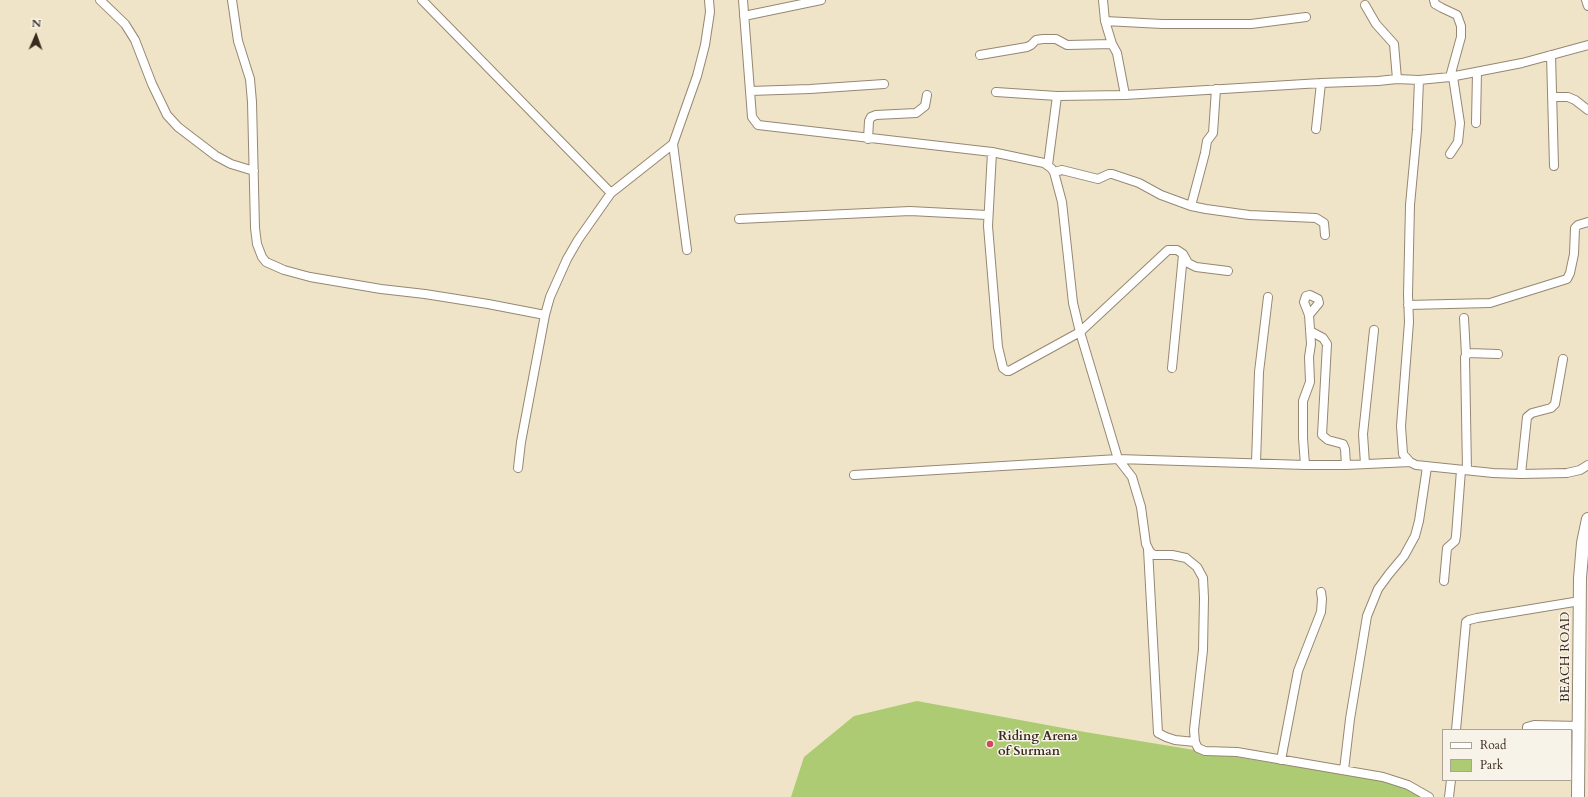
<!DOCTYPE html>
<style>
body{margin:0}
#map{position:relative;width:1588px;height:797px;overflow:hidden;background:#f0e4c8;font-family:Cardo,serif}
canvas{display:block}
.legend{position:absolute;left:1442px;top:729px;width:130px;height:52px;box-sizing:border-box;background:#f7f3e8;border:1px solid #aca397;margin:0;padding:5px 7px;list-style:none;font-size:12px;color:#3b2a1e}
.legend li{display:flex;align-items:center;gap:8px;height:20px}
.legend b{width:20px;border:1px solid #aca397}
.north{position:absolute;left:16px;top:16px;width:40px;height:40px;-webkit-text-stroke:3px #f7f3e8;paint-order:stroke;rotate:2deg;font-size:11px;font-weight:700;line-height:16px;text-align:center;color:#3b2a1e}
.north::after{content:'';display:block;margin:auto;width:14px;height:18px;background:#3b2a1e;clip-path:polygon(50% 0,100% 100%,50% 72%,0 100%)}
</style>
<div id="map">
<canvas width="1588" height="797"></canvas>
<ul class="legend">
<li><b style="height:5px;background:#fff"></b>Road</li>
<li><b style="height:11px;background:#adcb73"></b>Park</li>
</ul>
<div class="north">N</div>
</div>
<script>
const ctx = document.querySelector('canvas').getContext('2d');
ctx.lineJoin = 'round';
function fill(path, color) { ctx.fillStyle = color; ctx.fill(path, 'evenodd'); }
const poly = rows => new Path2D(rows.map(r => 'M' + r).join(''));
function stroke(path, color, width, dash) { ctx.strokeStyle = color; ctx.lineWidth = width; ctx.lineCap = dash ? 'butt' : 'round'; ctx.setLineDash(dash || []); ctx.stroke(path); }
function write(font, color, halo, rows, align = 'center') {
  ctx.font = font + ' Cardo,serif'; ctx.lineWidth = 3; ctx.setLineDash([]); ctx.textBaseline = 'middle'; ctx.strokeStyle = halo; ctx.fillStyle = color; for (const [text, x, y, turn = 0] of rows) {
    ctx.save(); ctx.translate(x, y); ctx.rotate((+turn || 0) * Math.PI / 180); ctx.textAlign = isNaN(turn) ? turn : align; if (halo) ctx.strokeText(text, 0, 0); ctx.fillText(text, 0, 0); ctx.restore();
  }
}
fill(poly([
 [917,701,1085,732,1389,782,1412,791,1421,797,791,797,804,757,854,716]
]), '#adcb73');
const street = poly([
 [100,0,125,24,135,40,152,84,167,115,178,127,216,156,231,164,254,171],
 [232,0,238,41,250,79,252,102,255,228,257,244,262,257,266,262,284,270,310,277,381,289,425,294,488,304,545,315],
 [422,0,611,193],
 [743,0,752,117,758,125,992,152,1044,163,1051,168,1054,172,1062,202,1073,303,1080,332,1118,459,1132,477,1141,507,1146,544,1150,552,1154,555,1172,555,1186,558,1197,567,1203,578,1204,598,1203,650,1194,730,1195,742,1198,748,1205,751,1237,752,1383,777,1408,785,1429,797],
 [1103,0,1105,21,1112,44,1117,53,1125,95],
 [1434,0,1435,4,1442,8,1457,15,1461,26,1461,37,1450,77],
 [1586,0,1588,6],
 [1365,5,1376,24,1394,44,1397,79],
 [744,16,821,0],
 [1105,21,1162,24,1251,24,1306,17],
 [980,55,1027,47,1031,45,1036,40,1043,39,1056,39,1067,45,1112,44],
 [1551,55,1554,166],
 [1419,80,1417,130,1410,205,1408,295,1409,322,1401,426,1403,454,1410,462,1416,465,1493,473,1521,474,1567,473,1580,470,1588,465],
 [750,91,810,89,884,84],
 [996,92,1057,96],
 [1552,97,1568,97,1575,100,1588,110],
 [1476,123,1477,72],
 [1316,129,1321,83],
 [868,139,869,121,871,117,876,115,916,113,925,106,927,95],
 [992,152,988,226,998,347,1003,368,1007,371,1009,371,1080,332,1168,250,1177,250,1183,254,1188,263,1196,267,1228,271],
 [1450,154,1458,142,1460,123,1453,77],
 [1048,165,1057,96,1125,95,1321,83,1378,81,1397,79,1419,80,1450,77,1522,63,1588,45],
 [1054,172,1062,170,1098,179,1109,174,1112,174,1139,183,1161,195,1191,206,1206,209,1249,215,1316,218,1324,223,1325,235],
 [1191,206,1205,153,1207,141,1213,133,1216,89],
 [739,219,910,211,987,215],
 [687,250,673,144,697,76,705,45,710,12,709,0],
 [1408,305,1490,303,1567,279,1570,273,1574,254,1575,228,1578,225,1588,222],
 [1464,318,1466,355],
 [1310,331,1323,338,1327,344,1322,435,1328,440,1343,444,1345,449,1346,465],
 [1172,368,1183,255],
 [1256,463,1259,372,1268,297],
 [1365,464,1363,434,1374,330],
 [1305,465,1303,438,1303,401,1310,382,1309,357,1311,344,1309,315,1304,302,1306,296,1310,295,1318,299,1319,303,1309,315],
 [518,468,521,442,545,315,550,297,567,259,578,240,611,193,673,144],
 [1467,470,1465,357,1468,353,1498,354],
 [1521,474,1527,417,1532,413,1551,408,1555,404,1563,359],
 [854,475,1118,459,1305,465,1346,465,1410,462],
 [1148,549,1158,733,1166,737,1175,740,1195,742],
 [1444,581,1447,548,1455,541,1456,536,1461,470],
 [1456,730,1466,622,1469,620,1477,618,1580,601],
 [1527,730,1527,727,1534,725,1580,726],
 [1281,760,1298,671,1321,612,1322,599,1321,592],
 [1344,770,1350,719,1367,616,1378,589,1389,574,1404,556,1415,536,1419,521,1427,467],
 [1449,797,1451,780]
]);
const primary = poly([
 [1578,797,1580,578,1583,543,1588,519]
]);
stroke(street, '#968773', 10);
stroke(primary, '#968773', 14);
stroke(street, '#fff', 8);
stroke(primary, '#fff', 12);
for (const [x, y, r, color] of [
 [990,744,4,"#d1495b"]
]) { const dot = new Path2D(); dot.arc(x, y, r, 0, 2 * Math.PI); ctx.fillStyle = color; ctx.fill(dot); stroke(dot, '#f7f3e8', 1.5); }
write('13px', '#3b2a1e', '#f7f3e8', [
 ["BEACH ROAD",1566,657,-90]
]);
write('bold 13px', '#3b2a1e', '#f7f3e8', [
 ["Riding Arena",998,737],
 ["of Surman",998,752]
], 'left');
</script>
